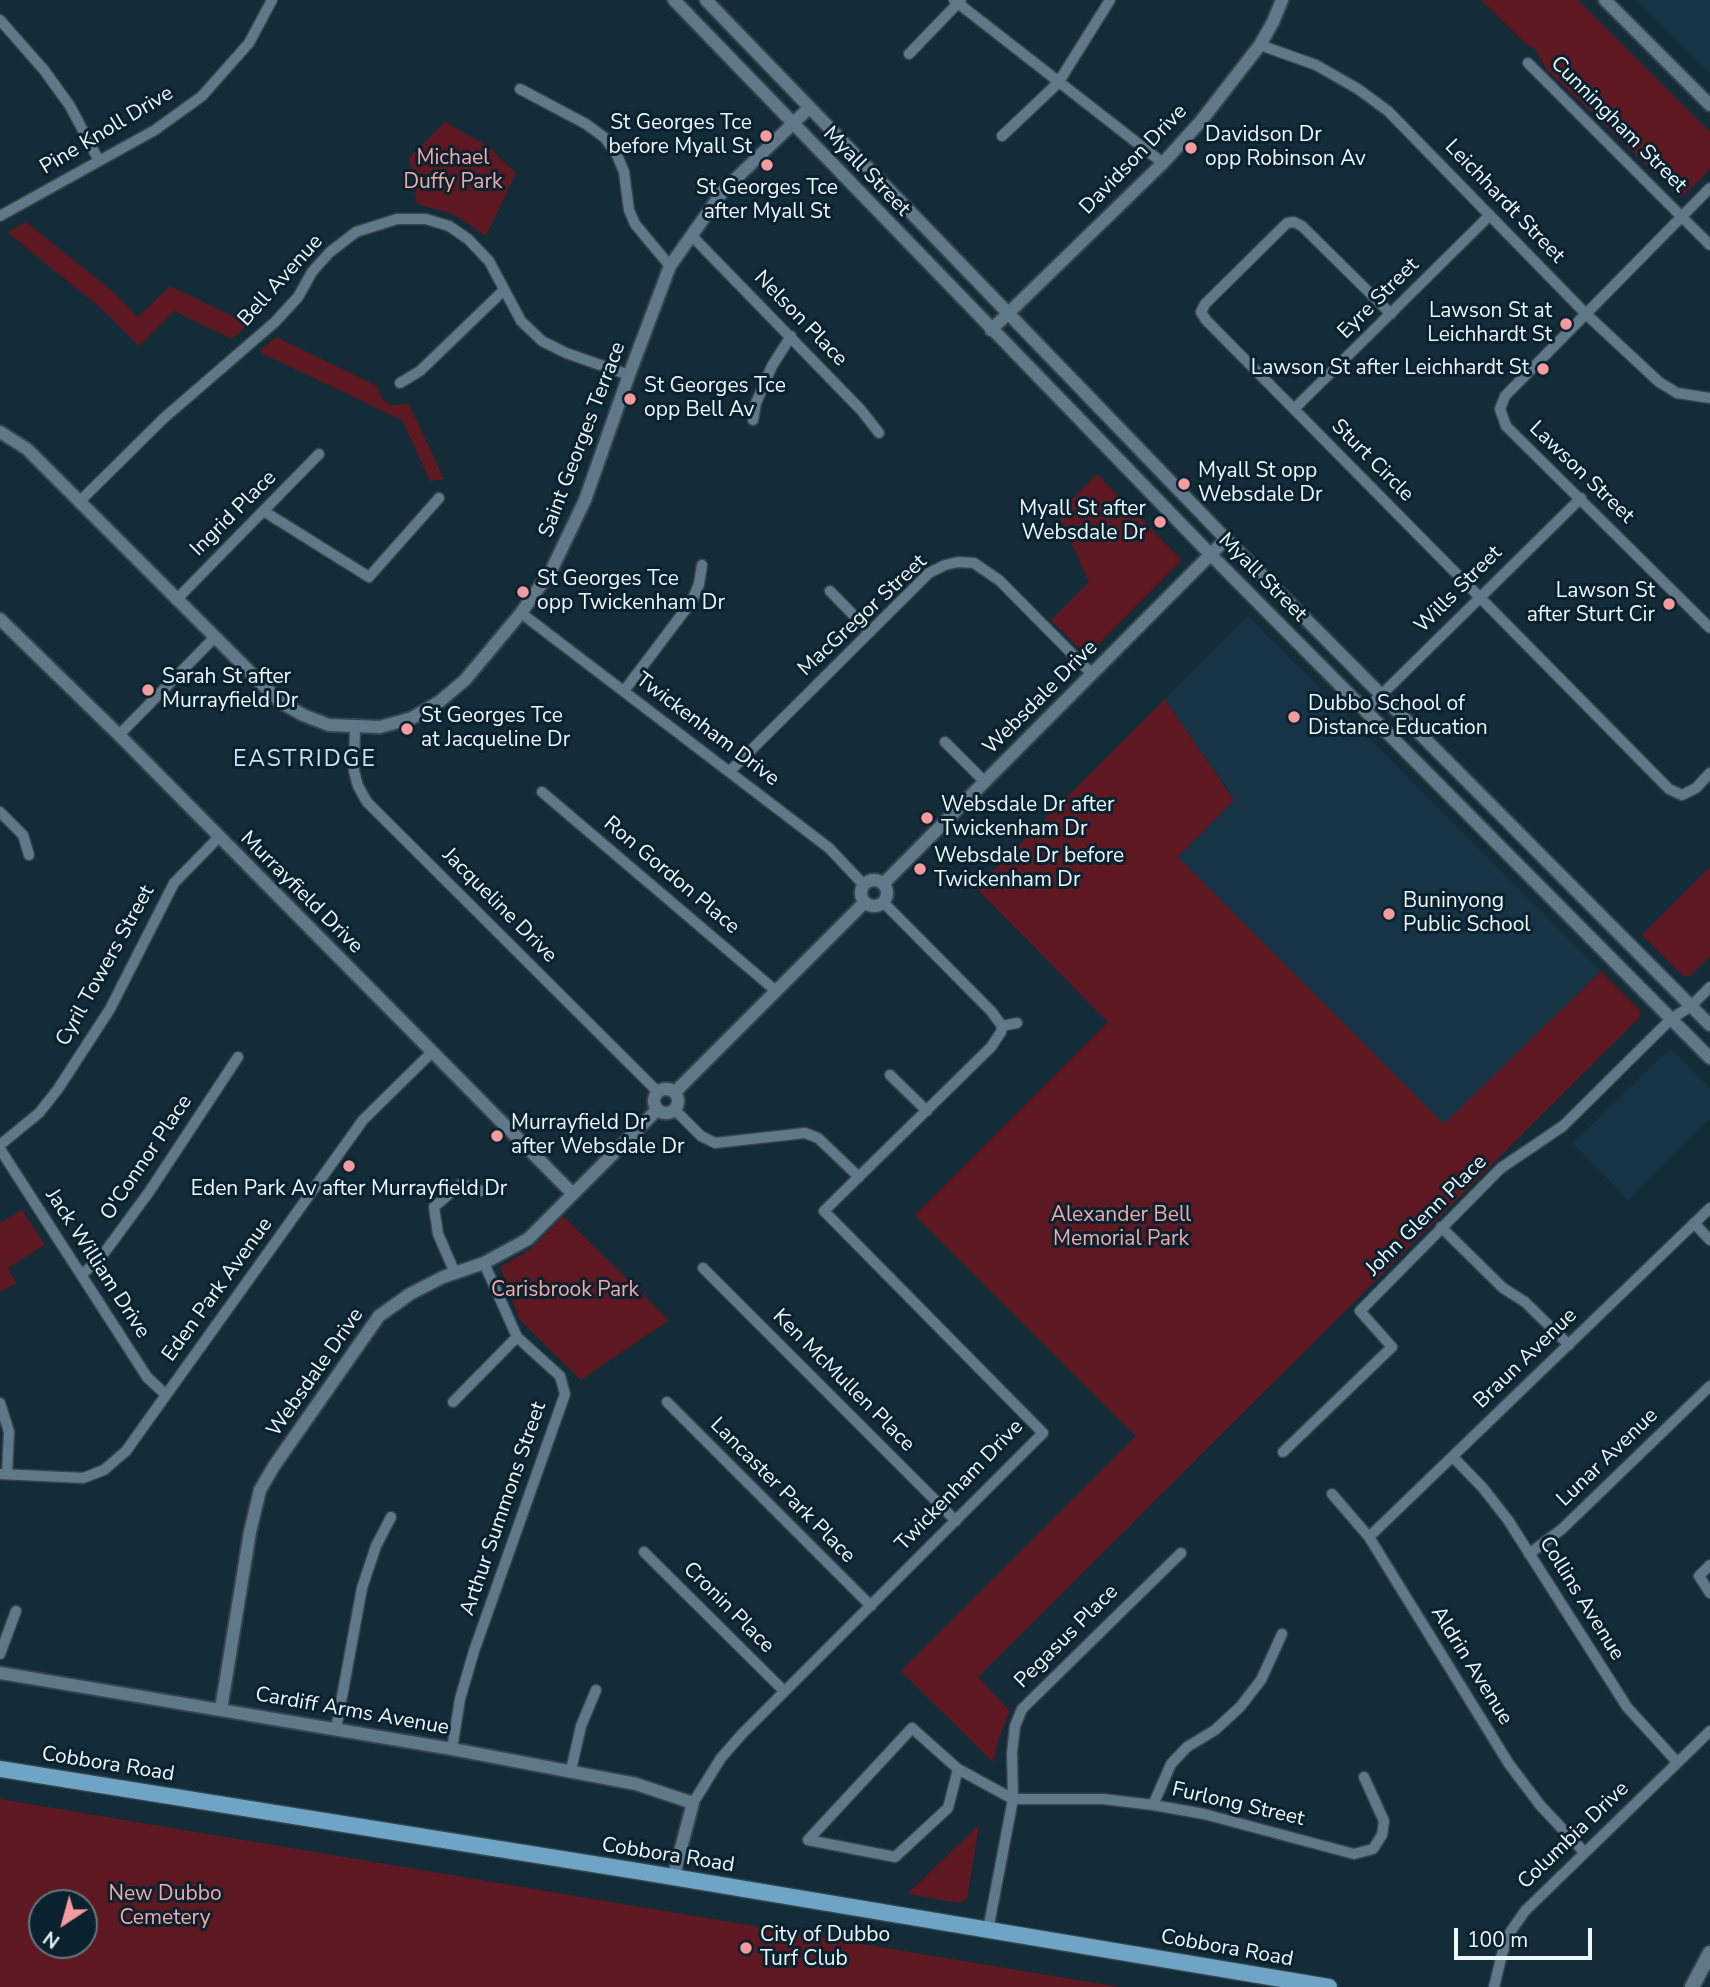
<!DOCTYPE html>
<style>
body{margin:0}
#map{position:relative;width:1710px;height:1987px;overflow:hidden;background:#142b38;font-family:"Nunito Sans",sans-serif}
canvas{display:block}
.north{position:absolute;left:28px;top:1889px;width:70px;height:70px;box-sizing:border-box;background:#0a212e;border:2px solid #647681;border-radius:50%;rotate:216deg;font-size:19px;font-weight:700;line-height:28px;text-align:center;color:#ebf6fd}
.north::after{content:'';display:block;margin:auto;width:24px;height:32px;background:#f49b9f;clip-path:polygon(50% 0,100% 100%,50% 72%,0 100%)}
.scale{position:absolute;left:1454px;top:1928px;width:138px;height:32px;box-sizing:border-box;border:4px solid #ebf6fd;border-top:0;padding-left:9px;font-size:21px;line-height:24px;white-space:nowrap;color:#ebf6fd;-webkit-text-stroke:5px #0a212e;paint-order:stroke}
</style>
<div id="map">
<canvas width="1710" height="1987"></canvas>
<div class="north">N</div>
<div class="scale">100 m</div>
</div>
<script>
const ctx = document.querySelector('canvas').getContext('2d');
ctx.lineJoin = 'round';
function fill(path, color) { ctx.fillStyle = color; ctx.fill(path, 'evenodd'); }
const poly = rows => new Path2D(rows.map(r => 'M' + r).join(''));
function stroke(path, color, width, dash) { ctx.strokeStyle = color; ctx.lineWidth = width; ctx.lineCap = dash ? 'butt' : 'round'; ctx.setLineDash(dash || []); ctx.stroke(path); }
function write(font, color, halo, rows, align = 'center') {
  ctx.font = font + ' "Nunito Sans",sans-serif'; ctx.lineWidth = 6; ctx.setLineDash([]); ctx.textBaseline = 'middle'; ctx.strokeStyle = halo; ctx.fillStyle = color; for (const [text, x, y, turn = 0] of rows) {
    ctx.save(); ctx.translate(x, y); ctx.rotate((+turn || 0) * Math.PI / 180); ctx.textAlign = isNaN(turn) ? turn : align; if (halo) ctx.strokeText(text, 0, 0); ctx.fillText(text, 0, 0); ctx.restore();
  }
}
fill(poly([
 [1636,0,1710,0,1710,74],
 [1248,616,1601,971,1444,1125,1178,857,1234,799,1165,699],
 [1671,1048,1710,1088,1710,1119,1628,1200,1573,1143]
]), '#163446');
fill(poly([
 [1481,0,1578,0,1710,132,1710,169,1681,198,1546,69,1535,49,1525,43],
 [445,122,488,146,516,173,486,236,453,214,417,204,409,158],
 [26,222,111,290,138,317,170,286,249,324,232,339,174,311,139,346,102,309,7,232],
 [276,337,377,386,382,399,391,405,409,404,444,479,430,481,402,420,259,352],
 [1097,474,1182,560,1087,656,1051,620,1089,582,1058,513],
 [1165,699,1234,800,1178,857,1444,1124,1601,971,1640,1010,1640,1017,978,1677,1010,1711,999,1738,993,1762,901,1671,1136,1436,915,1215,1108,1022,976,888],
 [1710,867,1710,956,1690,976,1683,976,1642,935],
 [22,1210,45,1245,8,1268,16,1283,0,1292,0,1223],
 [563,1216,669,1320,581,1380,519,1319,500,1267,531,1249],
 [0,1799,647,1908,1120,1987,0,1987],
 [42,1903,84,1903,84,1945,42,1945],
 [979,1825,967,1899,960,1903,907,1894]
]), '#5e1822');
const minor = poly([
 [954,0,1163,163],
 [0,20,44,70,70,106,99,161],
 [1260,45,1316,65,1358,89,1388,111,1586,314,1659,382,1677,393,1710,398],
 [909,54,961,0],
 [1528,63,1710,245],
 [520,89,586,124,605,138,617,155,624,172,629,210,635,224,670,266],
 [1002,136,1058,83,1110,0],
 [1710,188,1505,396,1500,409,1506,426,1710,628],
 [0,216,155,130,202,96,249,43,272,0],
 [691,235,861,410,879,433],
 [1391,314,1302,226,1294,222,1287,223,1205,304,1201,312,1206,320,1669,789,1682,795,1696,788,1710,773],
 [400,383,420,371,504,290],
 [1294,409,1490,215],
 [753,420,756,403,772,366,791,336],
 [79,502,164,418,275,322,298,297,312,272,330,252,356,232,397,219,426,219,449,226,468,239,489,261,521,321,542,341,566,353,629,375],
 [265,512,369,577,439,498],
 [830,591,870,632],
 [176,600,319,454],
 [521,613,829,848,864,885],
 [624,691,692,601,699,584,702,565],
 [1366,710,1581,498],
 [355,727,354,771,358,786,367,802,658,1092],
 [119,735,214,638],
 [945,742,985,782],
 [730,771,929,573,945,565,958,562,974,563,999,580,1092,674],
 [542,792,776,991],
 [0,812,23,835,29,855],
 [1002,1026,1017,1023],
 [890,1075,927,1111],
 [675,1110,701,1136,715,1143,805,1133,818,1138,859,1177],
 [0,1145,39,1113,58,1089,110,1009,174,883,219,837],
 [0,1149,147,1377,166,1395],
 [1694,1223,1710,1240],
 [1441,1227,1503,1288,1525,1302,1569,1345],
 [703,1268,956,1521],
 [455,1273,438,1234,434,1207,461,1184,481,1191],
 [82,1274,99,1260,149,1192,238,1057],
 [453,1402,517,1337],
 [667,1402,871,1606],
 [0,1403,9,1432,7,1474],
 [1283,1452,1392,1347,1360,1311,1501,1168,1563,1126,1671,1019,1691,1006,1710,987],
 [1453,1457,1483,1488,1508,1520,1627,1707,1677,1762],
 [0,1474,83,1478,104,1470,126,1451,363,1120,432,1052],
 [1332,1494,1369,1537,1509,1764,1540,1805,1584,1852],
 [1369,1537,1710,1208],
 [644,1552,784,1691],
 [1529,1554,1562,1529,1710,1386],
 [1710,1565,1699,1576,1710,1593],
 [0,1654,16,1611],
 [336,1729,362,1588,376,1546,391,1517],
 [452,1749,460,1699,474,1651,565,1394,560,1376,517,1337,484,1263],
 [958,1769,948,1808,895,1857,808,1840,912,1728,958,1769,1013,1799,1103,1799,1153,1805,1204,1814,1354,1854,1373,1849,1382,1835,1384,1821,1364,1777],
 [571,1770,581,1726,596,1690],
 [693,1803,721,1758,742,1734,1043,1433,824,1211,991,1047,1001,1032,1002,1026,991,1011,883,902],
 [1153,1805,1171,1764,1187,1747,1215,1730,1240,1707,1261,1680,1282,1634],
 [988,1930,1013,1799,1012,1753,1015,1726,1022,1709,1181,1553],
 [1494,1987,1502,1954,1511,1931,1525,1911,1710,1731]
]);
const tertiary = poly([
 [674,0,1211,555,1710,1058],
 [706,0,1226,539,1710,1025],
 [1605,0,1710,105],
 [991,330,1163,163,1201,121,1260,45,1273,22,1282,0],
 [0,432,27,449,279,701,303,715,329,725,380,727,412,718,439,702,465,680,521,613,552,569,585,500,629,375,670,266,723,191,809,108],
 [0,619,119,735,573,1194],
 '861 893a13 13 0 1 1 26 0a13 13 0 1 1-26 0Z',
 [883,884,1226,539],
 '654 1101a12 12 0 1 1 24 0a12 12 0 1 1-24 0Z',
 [675,1092,865,902],
 [0,1673,452,1749,636,1784,693,1803,673,1878],
 [221,1709,250,1532,260,1490,274,1466,379,1316,410,1294,443,1277,484,1263,528,1239,657,1110]
]);
const secondary = poly([
 [1692,1987,1710,1953]
]);
const primary = poly([
 [0,1769,643,1872,1329,1987]
]);
stroke(minor, '#344550', 13);
stroke(tertiary, '#344550', 16);
stroke(secondary, '#344550', 18);
stroke(primary, '#344550', 19);
stroke(minor, '#607888', 10);
stroke(tertiary, '#607888', 12);
stroke(secondary, '#607888', 14);
stroke(primary, '#6ea4c6', 16);
for (const [x, y, r, color] of [
 [766,136,7,"#f49b9f"],
 [1191,148,7,"#f49b9f"],
 [767,165,7,"#f49b9f"],
 [1566,324,7,"#f49b9f"],
 [1543,369,7,"#f49b9f"],
 [630,399,7,"#f49b9f"],
 [1184,484,7,"#f49b9f"],
 [1160,522,7,"#f49b9f"],
 [523,592,7,"#f49b9f"],
 [1669,604,7,"#f49b9f"],
 [148,690,7,"#f49b9f"],
 [1294,717,7,"#f49b9f"],
 [407,729,7,"#f49b9f"],
 [927,818,7,"#f49b9f"],
 [920,869,7,"#f49b9f"],
 [1389,914,7,"#f49b9f"],
 [497,1136,7,"#f49b9f"],
 [349,1166,7,"#f49b9f"],
 [746,1948,7,"#f49b9f"]
]) { const dot = new Path2D(); dot.arc(x, y, r, 0, 2 * Math.PI); ctx.fillStyle = color; ctx.fill(dot); stroke(dot, '#0a212e', 2.5); }
write('21px', '#ebf6fd', '#0a212e', [
 ["St Georges Tce",752,124,"right"],
 ["before Myall St",752,148,"right"],
 ["Davidson Dr",1205,136],
 ["opp Robinson Av",1205,160],
 ["St Georges Tce",767,189,"center"],
 ["after Myall St",767,213,"center"],
 ["Lawson St at",1552,312,"right"],
 ["Leichhardt St",1552,336,"right"],
 ["Lawson St after Leichhardt St",1529,369,"right"],
 ["St Georges Tce",644,387],
 ["opp Bell Av",644,411],
 ["Myall St opp",1198,472],
 ["Websdale Dr",1198,496],
 ["Myall St after",1146,510,"right"],
 ["Websdale Dr",1146,534,"right"],
 ["St Georges Tce",537,580],
 ["opp Twickenham Dr",537,604],
 ["Lawson St",1655,592,"right"],
 ["after Sturt Cir",1655,616,"right"],
 ["Sarah St after",162,678],
 ["Murrayfield Dr",162,702],
 ["Dubbo School of",1308,705],
 ["Distance Education",1308,729],
 ["St Georges Tce",421,717],
 ["at Jacqueline Dr",421,741],
 ["Websdale Dr after",941,806],
 ["Twickenham Dr",941,830],
 ["Websdale Dr before",934,857],
 ["Twickenham Dr",934,881],
 ["Buninyong",1403,902],
 ["Public School",1403,926],
 ["Murrayfield Dr",511,1124],
 ["after Websdale Dr",511,1148],
 ["Eden Park Av after Murrayfield Dr",349,1190,"center"],
 ["City of Dubbo",760,1936],
 ["Turf Club",760,1960]
], 'left');
write('21px', '#ebf6fd', '#0a212e', [
 ["Cunningham Street",1618,125,45],
 ["Pine Knoll Drive",107,131,-31],
 ["Davidson Drive",1134,160,-46],
 ["Myall Street",866,172,46],
 ["Leichhardt Street",1504,202,46],
 ["Bell Avenue",281,281,-48],
 ["Eyre Street",1379,299,-45],
 ["Nelson Place",800,319,46],
 ["Saint Georges Terrace",583,440,-69],
 ["Sturt Circle",1372,461,45],
 ["Lawson Street",1581,473,44],
 ["Ingrid Place",234,514,-45],
 ["Myall Street",1262,578,45],
 ["Wills Street",1459,590,-45],
 ["MacGregor Street",863,616,-43],
 ["Websdale Drive",1041,698,-45],
 ["Twickenham Drive",707,730,37],
 ["Ron Gordon Place",671,876,40],
 ["Murrayfield Drive",301,893,45],
 ["Jacqueline Drive",499,906,45],
 ["Cyril Towers Street",106,966,-61],
 ["O'Connor Place",147,1158,-56],
 ["John Glenn Place",1427,1216,-45],
 ["Jack William Drive",97,1264,57],
 ["Eden Park Avenue",218,1290,-54],
 ["Braun Avenue",1526,1359,-44],
 ["Websdale Drive",316,1373,-55],
 ["Ken McMullen Place",843,1381,45],
 ["Lunar Avenue",1608,1458,-44],
 ["Twickenham Drive",960,1486,-46],
 ["Lancaster Park Place",782,1491,45],
 ["Arthur Summons Street",504,1509,-71],
 ["Collins Avenue",1581,1599,58],
 ["Cronin Place",728,1608,45],
 ["Pegasus Place",1067,1637,-45],
 ["Aldrin Avenue",1471,1666,58],
 ["Cardiff Arms Avenue",352,1712,10],
 ["Cobbora Road",108,1765,9],
 ["Furlong Street",1238,1805,13],
 ["Columbia Drive",1574,1836,-44],
 ["Cobbora Road",668,1856,9],
 ["Cobbora Road",1227,1949,10]
]);
write('21px', '#f6a7aa', '#0a212e', [
 ["Michael",453,159],
 ["Duffy Park",453,183],
 ["Alexander Bell",1121,1216],
 ["Memorial Park",1121,1240],
 ["Carisbrook Park",565,1291],
 ["New Dubbo",165,1895],
 ["Cemetery",165,1919]
]);
ctx.letterSpacing = '2px';
write('23px', '#c8e3f5', '#0a212e', [
 ["EASTRIDGE",305,760]
]);
ctx.letterSpacing = '0px';
</script>
